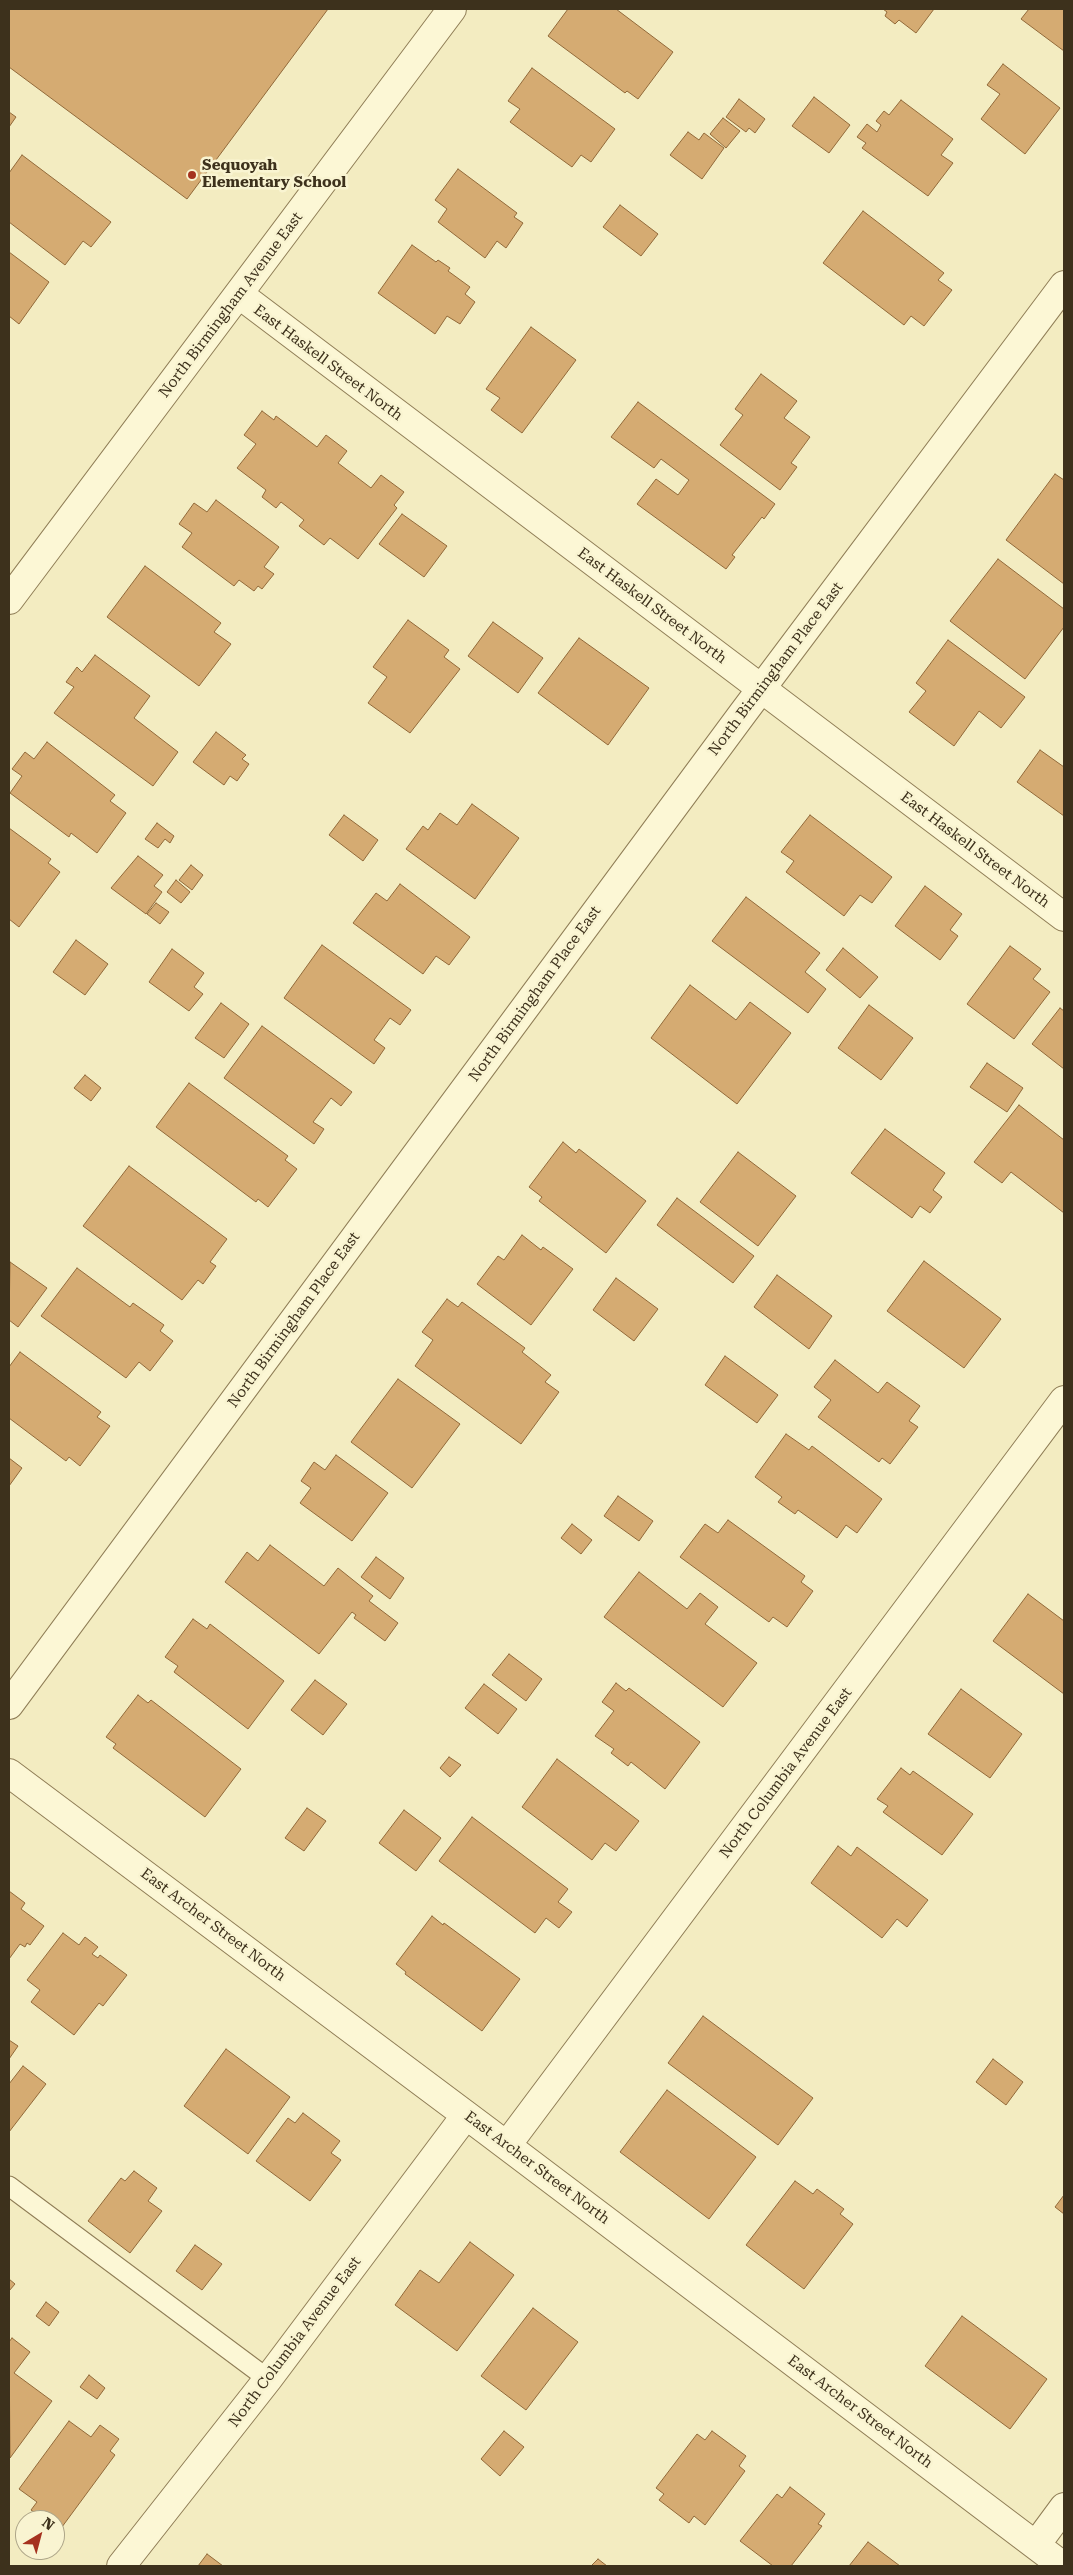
<!DOCTYPE html>
<style>
body{margin:0}
#map{position:relative;width:1073px;height:2575px;overflow:hidden;background:#f3ecc1;font-family:"Roboto Serif",serif}
canvas{display:block}
.frame{position:absolute;inset:0;border:10px solid #3d311c;pointer-events:none}
.north{position:absolute;left:15px;top:2510px;width:50px;height:50px;box-sizing:border-box;background:#f9f4d1;border:1px solid #aea689;border-radius:50%;rotate:37deg;font-size:14px;font-weight:700;line-height:20px;text-align:center;color:#3d311c}
.north::after{content:'';display:block;margin:auto;width:18px;height:22px;background:#a5321f;clip-path:polygon(50% 0,100% 100%,50% 72%,0 100%)}
</style>
<div id="map">
<canvas width="1073" height="2575"></canvas>
<div class="frame"></div>
<div class="north">N</div>
</div>
<script>
const ctx = document.querySelector('canvas').getContext('2d');
ctx.lineJoin = 'round';
function fill(path, color) { ctx.fillStyle = color; ctx.fill(path, 'evenodd'); }
const poly = rows => new Path2D(rows.map(r => 'M' + r).join(''));
function stroke(path, color, width, dash) { ctx.strokeStyle = color; ctx.lineWidth = width; ctx.lineCap = dash ? 'butt' : 'round'; ctx.setLineDash(dash || []); ctx.stroke(path); }
function write(font, color, halo, rows, align = 'center') {
  ctx.font = font + ' "Roboto Serif",serif'; ctx.lineWidth = 5; ctx.setLineDash([]); ctx.textBaseline = 'middle'; ctx.strokeStyle = halo; ctx.fillStyle = color; for (const [text, x, y, turn = 0] of rows) {
    ctx.save(); ctx.translate(x, y); ctx.rotate((+turn || 0) * Math.PI / 180); ctx.textAlign = isNaN(turn) ? turn : align; if (halo) ctx.strokeText(text, 0, 0); ctx.fillText(text, 0, 0); ctx.restore();
  }
}
const building = poly([
 [9,9,328,9,187,199,9,67,9,9],
 [568,9,616,9,673,52,638,99,627,91,625,93,548,36,568,9],
 [883,9,934,9,916,33,899,20,895,24,885,16,887,12,883,9],
 [1029,9,1064,9,1064,51,1021,19,1029,9],
 [1003,64,1060,108,1025,154,981,119,1000,94,987,85,1003,64],
 [532,68,615,129,591,162,581,155,572,167,510,122,520,109,508,101,532,68],
 [814,97,850,125,829,153,792,126,814,97],
 [739,99,765,119,755,133,749,128,746,132,726,117,739,99],
 [901,100,953,139,941,155,953,163,928,196,862,148,866,143,857,137,867,124,877,132,881,125,876,121,884,111,889,115,901,100],
 [9,112,16,117,9,127,9,112],
 [723,118,740,131,726,148,710,134,723,118],
 [688,132,699,140,704,133,724,148,702,179,670,155,688,132],
 [22,155,111,222,91,247,83,241,65,265,9,222,9,173,22,155],
 [458,169,517,213,514,217,523,223,506,248,497,241,485,258,438,222,447,209,435,200,458,169],
 [620,205,658,234,641,256,603,227,620,205],
 [863,211,944,273,938,280,952,290,924,326,911,316,904,325,823,263,863,211],
 [412,245,436,262,438,260,450,268,448,271,470,287,465,294,475,302,460,324,447,316,435,334,378,293,412,245],
 [9,252,49,282,19,324,9,316,9,252],
 [531,327,576,360,522,433,491,410,500,398,486,389,531,327],
 [761,374,797,401,784,418,810,437,791,463,797,467,780,490,720,445,743,415,735,409,761,374],
 [638,402,775,504,764,519,762,517,732,555,735,557,726,569,637,504,656,479,678,495,689,480,661,459,654,468,611,437,638,402],
 [262,411,274,420,276,416,317,447,326,435,347,451,338,463,371,488,381,475,404,492,394,505,397,508,358,559,330,538,324,545,299,526,304,520,281,502,276,508,262,497,266,490,237,468,256,444,244,435,262,411],
 [1055,474,1064,480,1064,584,1006,540,1055,474],
 [216,500,279,547,264,567,274,574,262,589,258,586,254,591,239,580,234,586,182,547,192,533,179,524,194,503,207,512,216,500],
 [402,514,447,546,424,577,379,544,402,514],
 [998,559,1064,609,1064,627,1025,679,950,621,998,559],
 [145,566,221,623,214,632,231,644,199,686,107,617,145,566],
 [408,620,449,650,444,657,460,669,410,733,368,703,387,677,373,667,408,620],
 [493,622,543,658,518,693,468,656,493,622],
 [579,638,649,688,608,745,538,693,579,638],
 [948,640,1025,697,1001,728,979,711,954,746,909,712,926,691,916,683,948,640],
 [95,655,150,696,134,718,178,752,153,786,54,713,74,687,66,682,77,667,82,672,95,655],
 [216,732,246,755,242,759,249,764,237,781,230,776,224,785,193,762,216,732],
 [47,742,115,795,110,801,126,813,97,853,71,833,69,837,10,793,22,776,12,769,25,752,34,759,47,742],
 [1040,750,1064,767,1064,816,1017,782,1040,750],
 [472,804,519,838,475,899,406,849,423,826,428,830,440,813,457,825,472,804],
 [344,815,378,840,363,861,329,835,344,815],
 [810,815,892,877,872,903,860,895,844,916,786,872,794,861,781,852,810,815],
 [157,823,174,836,170,843,165,839,158,848,145,839,157,823],
 [9,828,51,859,48,863,60,872,19,927,9,919,9,828],
 [138,856,163,875,154,886,162,892,146,914,111,888,138,856],
 [191,865,203,875,192,890,179,880,191,865],
 [176,880,190,892,181,903,167,892,176,880],
 [400,884,470,937,449,965,436,956,423,974,353,923,376,893,387,901,400,884],
 [925,886,962,914,950,930,958,936,940,960,895,926,925,886],
 [746,897,820,953,805,972,826,989,808,1013,712,941,746,897],
 [156,903,169,912,160,924,147,914,156,903],
 [76,940,108,964,85,995,53,972,76,940],
 [322,945,411,1010,400,1025,390,1018,374,1040,385,1048,374,1064,284,998,322,945],
 [1010,946,1041,969,1033,979,1050,992,1014,1039,967,1004,1010,946],
 [843,948,878,977,860,998,826,970,843,948],
 [172,949,204,973,194,987,203,994,189,1011,149,982,172,949],
 [690,985,736,1020,750,1002,791,1033,737,1104,651,1038,690,985],
 [221,1003,249,1024,224,1058,195,1038,221,1003],
 [869,1005,913,1038,881,1080,838,1048,869,1005],
 [1060,1008,1064,1011,1064,1069,1032,1044,1060,1008],
 [262,1026,352,1092,341,1106,331,1098,313,1122,324,1129,314,1144,224,1078,262,1026],
 [987,1063,1023,1088,1007,1112,970,1087,987,1063],
 [85,1075,101,1088,91,1101,74,1088,85,1075],
 [189,1083,288,1156,285,1160,297,1169,268,1207,258,1199,256,1202,156,1127,189,1083],
 [1019,1105,1064,1140,1064,1213,1011,1172,1002,1183,974,1162,1019,1105],
 [885,1129,945,1173,933,1190,942,1197,930,1213,920,1206,912,1218,851,1173,885,1129],
 [563,1142,576,1153,579,1149,646,1201,606,1253,539,1201,542,1197,529,1187,563,1142],
 [738,1152,796,1196,758,1246,700,1202,738,1152],
 [129,1166,227,1239,210,1262,216,1266,203,1284,198,1280,182,1300,83,1226,129,1166],
 [677,1198,754,1256,733,1283,657,1225,677,1198],
 [522,1235,541,1250,543,1247,573,1269,531,1325,477,1284,498,1256,504,1260,522,1235],
 [924,1261,1001,1319,964,1368,887,1311,924,1261],
 [10,1262,47,1288,18,1327,9,1320,10,1262],
 [77,1268,130,1307,133,1303,164,1325,160,1331,173,1341,150,1371,139,1362,126,1378,41,1316,77,1268],
 [777,1275,832,1316,809,1349,754,1307,777,1275],
 [616,1278,658,1309,634,1341,593,1310,616,1278],
 [447,1299,458,1307,462,1302,525,1348,522,1352,551,1375,545,1382,559,1392,521,1444,415,1366,433,1340,422,1332,447,1299],
 [20,1352,101,1412,97,1417,110,1426,80,1466,69,1457,66,1461,9,1418,9,1367,20,1352],
 [725,1356,778,1395,757,1423,705,1385,725,1356],
 [835,1360,878,1393,887,1382,920,1406,909,1421,918,1427,890,1464,882,1458,879,1462,818,1417,831,1400,814,1387,835,1360],
 [398,1379,460,1424,412,1488,351,1442,398,1379],
 [786,1434,809,1450,812,1446,882,1499,857,1533,846,1525,837,1538,798,1510,795,1514,778,1502,782,1497,755,1477,786,1434],
 [336,1455,388,1493,352,1541,300,1503,311,1488,301,1481,314,1462,325,1470,336,1455],
 [9,1458,22,1468,9,1486,9,1458],
 [618,1496,653,1521,639,1541,604,1516,618,1496],
 [728,1520,805,1576,801,1582,813,1591,787,1627,773,1617,769,1622,680,1557,705,1524,718,1533,728,1520],
 [572,1524,592,1540,581,1554,561,1538,572,1524],
 [270,1545,324,1586,338,1568,373,1596,369,1601,398,1623,385,1641,354,1618,356,1615,352,1612,319,1654,225,1582,247,1552,258,1561,270,1545],
 [376,1557,404,1578,390,1599,361,1577,376,1557],
 [639,1572,687,1609,700,1593,718,1607,705,1624,757,1663,723,1707,604,1617,639,1572],
 [1028,1594,1064,1621,1064,1694,993,1641,1028,1594],
 [193,1619,207,1629,210,1624,284,1681,248,1729,174,1672,178,1666,165,1657,193,1619],
 [509,1654,542,1679,526,1701,492,1675,509,1654],
 [315,1680,347,1704,323,1735,291,1710,315,1680],
 [616,1683,626,1691,629,1688,700,1742,665,1789,631,1762,628,1766,611,1753,614,1749,595,1736,614,1711,602,1702,616,1683],
 [484,1684,517,1709,498,1734,465,1708,484,1684],
 [961,1689,1022,1734,990,1778,928,1734,961,1689],
 [138,1695,148,1703,151,1700,241,1769,205,1817,113,1748,116,1744,106,1737,138,1695],
 [449,1757,461,1765,450,1777,440,1768,449,1757],
 [557,1759,639,1821,616,1851,605,1843,592,1860,522,1807,557,1759],
 [901,1768,910,1775,913,1771,973,1814,942,1855,883,1812,888,1806,877,1799,901,1768],
 [307,1808,326,1821,304,1851,285,1838,307,1808],
 [404,1810,441,1838,416,1871,379,1843,404,1810],
 [472,1817,568,1889,558,1902,572,1912,559,1928,546,1918,535,1933,439,1861,472,1817],
 [838,1846,851,1856,857,1847,928,1900,907,1927,897,1919,882,1938,811,1883,838,1846],
 [9,1891,25,1903,21,1909,44,1926,30,1945,27,1943,25,1947,20,1944,9,1959,9,1891],
 [432,1916,443,1925,444,1923,520,1979,482,2031,405,1974,406,1972,396,1964,432,1916],
 [63,1933,79,1945,85,1937,98,1947,92,1954,98,1958,100,1955,127,1975,103,2006,99,2003,74,2035,31,2002,40,1990,27,1980,63,1933],
 [703,2016,813,2098,778,2145,668,2063,703,2016],
 [9,2040,18,2046,9,2059,9,2040],
 [226,2049,290,2097,248,2154,184,2106,226,2049],
 [993,2059,1023,2082,1006,2105,976,2082,993,2059],
 [23,2066,46,2084,9,2132,9,2084,23,2066],
 [667,2090,756,2157,709,2219,620,2152,667,2090],
 [303,2113,340,2141,331,2153,341,2160,310,2201,256,2161,288,2118,295,2123,303,2113],
 [134,2171,157,2188,148,2201,162,2211,130,2253,88,2221,121,2178,125,2181,134,2171],
 [795,2181,813,2194,817,2189,844,2209,840,2214,853,2224,804,2289,746,2245,795,2181],
 [1064,2195,1064,2214,1055,2207,1064,2195],
 [470,2242,514,2275,457,2351,395,2305,420,2270,439,2283,470,2242],
 [195,2245,222,2264,202,2290,176,2271,195,2245],
 [9,2279,15,2284,9,2291,9,2279],
 [46,2302,59,2312,49,2326,36,2316,46,2302],
 [533,2308,578,2342,526,2410,481,2376,533,2308],
 [962,2316,1047,2379,1010,2429,925,2366,962,2316],
 [12,2338,30,2352,14,2373,52,2401,10,2458,9,2342,12,2338],
 [89,2375,105,2388,97,2399,80,2387,89,2375],
 [69,2421,91,2437,100,2425,119,2439,110,2451,115,2455,59,2531,55,2528,55,2520,45,2520,31,2510,37,2502,19,2489,69,2421],
 [504,2431,524,2447,500,2476,481,2459,504,2431],
 [712,2431,746,2456,739,2466,745,2471,705,2525,694,2516,689,2523,659,2500,664,2494,656,2488,697,2434,705,2440,712,2431],
 [790,2487,825,2514,818,2524,822,2526,791,2566,773,2566,740,2541,777,2494,782,2498,790,2487],
 [868,2542,900,2566,849,2566,868,2542],
 [207,2554,223,2566,198,2566,207,2554],
 [598,2559,607,2566,591,2566,598,2559]
]);
fill(building, '#d5ab72');
stroke(building, '#916939', 1);
const lane = poly([
 [9,2186,268,2379]
]);
const street = poly([
 [240,295,1064,917],
 [9,600,452,9],
 [9,1705,743,713,1064,285],
 [9,1773,486,2130,1063,2566],
 [507,2145,1064,1400],
 [1036,2545,1064,2507],
 [121,2566,268,2379,466,2115]
]);
stroke(lane, '#8f7d56', 21);
stroke(street, '#8f7d56', 30);
stroke(lane, '#fcf7d5', 19);
stroke(street, '#fcf7d5', 28);
for (const [x, y, r, color] of [
 [192,175,5,"#a5321f"]
]) { const dot = new Path2D(); dot.arc(x, y, r, 0, 2 * Math.PI); ctx.fillStyle = color; ctx.fill(dot); stroke(dot, '#f9f4d1', 2); }
write('bold 15px', '#3d311c', '#f9f4d1', [
 ["Sequoyah",202,166],
 ["Elementary School",202,183]
], 'left');
write('15px', '#3d311c', '#f9f4d1', [
 ["North Birmingham Avenue East",231,305,-53],
 ["East Haskell Street North",328,363,37],
 ["East Haskell Street North",652,606,37],
 ["North Birmingham Place East",776,669,-53],
 ["East Haskell Street North",975,850,37],
 ["North Birmingham Place East",535,994,-54],
 ["North Birmingham Place East",294,1320,-54],
 ["North Columbia Avenue East",786,1773,-53],
 ["East Archer Street North",213,1925,37],
 ["East Archer Street North",537,2168,37],
 ["North Columbia Avenue East",295,2342,-53],
 ["East Archer Street North",860,2412,37]
]);
</script>
